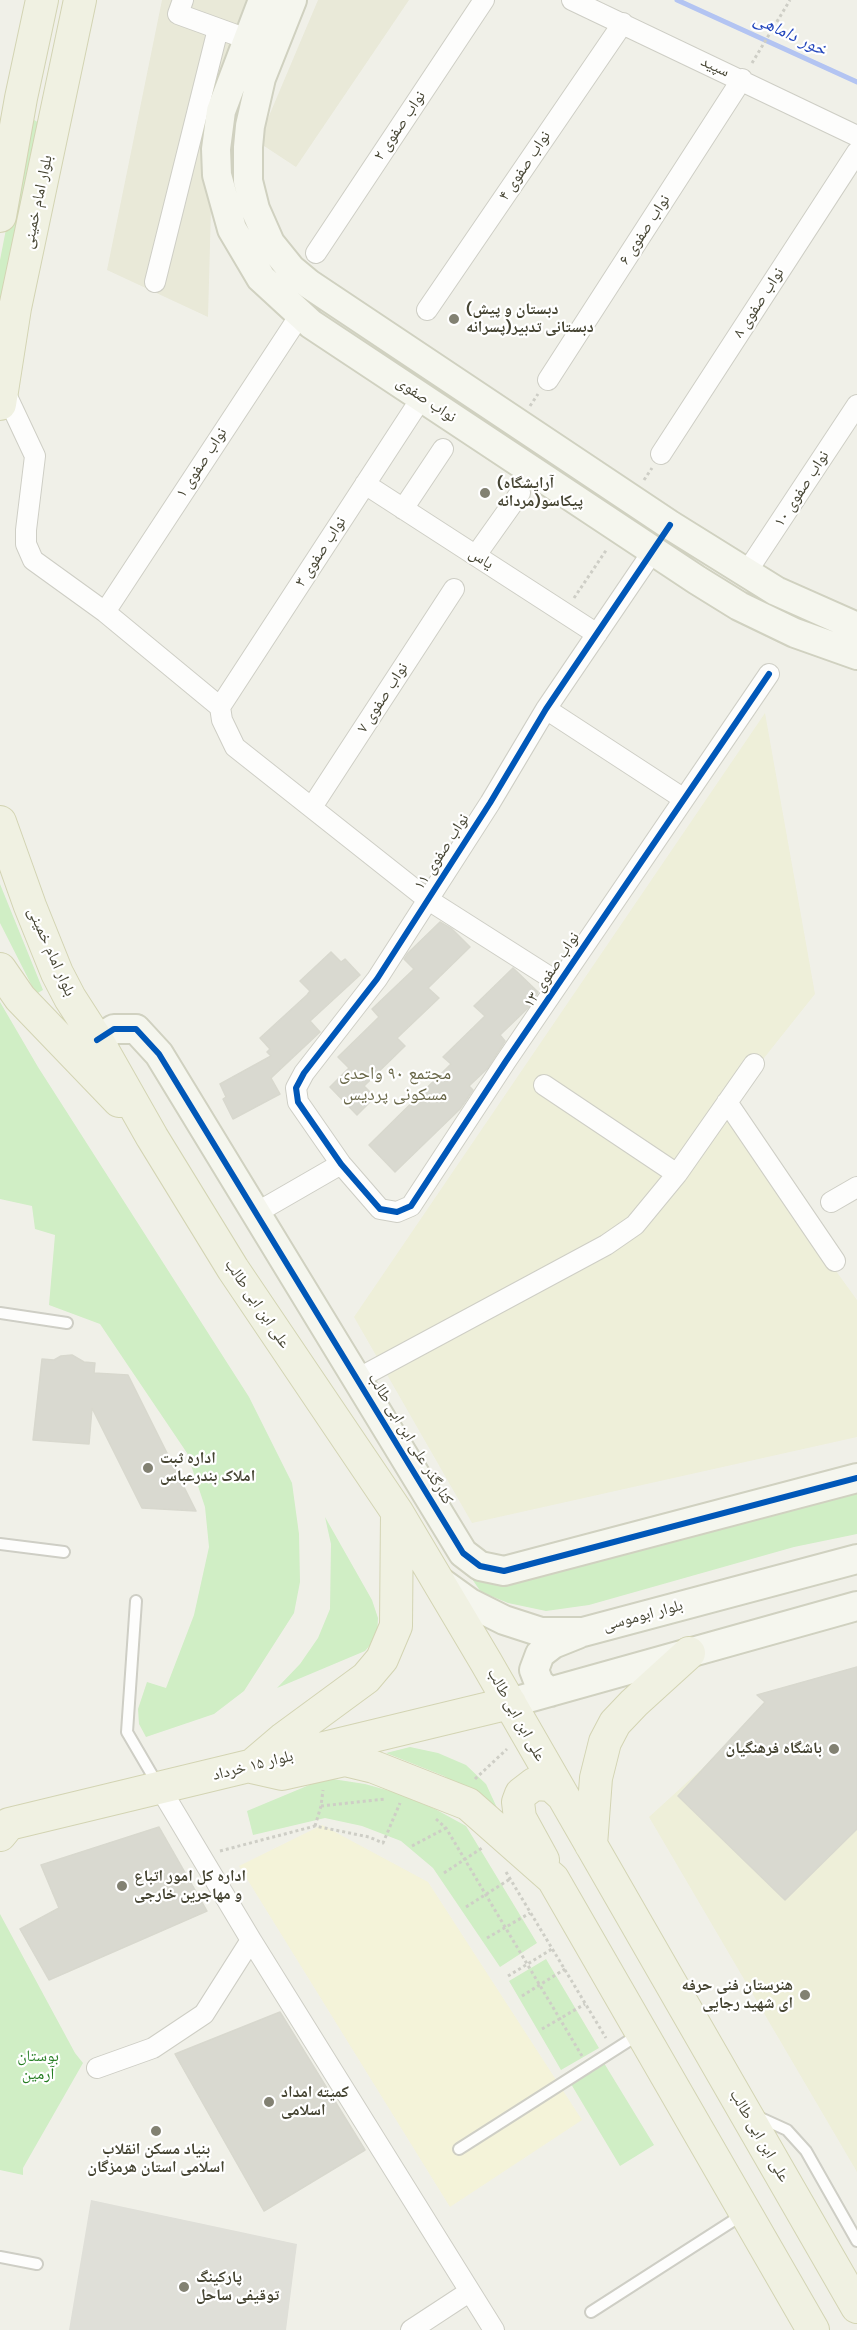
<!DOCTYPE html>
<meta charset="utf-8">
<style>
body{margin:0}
canvas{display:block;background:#f0f0e8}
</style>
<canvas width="857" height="2330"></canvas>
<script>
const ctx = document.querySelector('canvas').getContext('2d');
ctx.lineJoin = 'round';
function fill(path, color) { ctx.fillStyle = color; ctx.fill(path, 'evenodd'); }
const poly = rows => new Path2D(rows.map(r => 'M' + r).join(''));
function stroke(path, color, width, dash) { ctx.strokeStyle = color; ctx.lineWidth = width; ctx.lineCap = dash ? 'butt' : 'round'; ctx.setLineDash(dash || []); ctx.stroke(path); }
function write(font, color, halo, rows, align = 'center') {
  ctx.font = font + ' "DM Sans","Noto Naskh Arabic",sans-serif'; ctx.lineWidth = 4.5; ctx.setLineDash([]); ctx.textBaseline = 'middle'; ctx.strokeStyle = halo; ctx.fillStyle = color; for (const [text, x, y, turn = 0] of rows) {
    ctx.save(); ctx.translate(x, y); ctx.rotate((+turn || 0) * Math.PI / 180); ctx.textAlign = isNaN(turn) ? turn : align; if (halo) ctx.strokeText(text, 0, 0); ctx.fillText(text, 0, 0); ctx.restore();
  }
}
fill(poly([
 [162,0,251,0,214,100,208,317,107,270],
 [318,0,409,0,296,167,258,142]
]), '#e9e9d8');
fill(poly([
 [322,1825,428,1882,582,2120,450,2207,239,1866]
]), '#f4f3d9');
fill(poly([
 [765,713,815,994,721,1112,857,1300,857,1437,472,1523,354,1317],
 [773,1704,857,1791,857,2172,649,1817]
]), '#eeefd9');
fill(poly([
 [28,116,39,123,0,321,0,260],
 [0,884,43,990,36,994,0,923],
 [0,1002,38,1067,249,1397,292,1483,299,1534,300,1582,294,1613,244,1691,214,1714,146,1737,139,1724,138,1709,147,1682,166,1688,194,1615,209,1547,205,1507,187,1453,100,1324,49,1305,55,1235,35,1229,32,1206,0,1199],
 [857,1491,857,1534,794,1547,589,1605,546,1611,508,1603,481,1592,472,1579],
 [325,1517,372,1600,378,1618,377,1637,365,1651,277,1688,300,1664,318,1638,330,1609,331,1544],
 [410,1747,438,1753,466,1765,486,1784,498,1810,444,1776,386,1753],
 [326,1778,365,1784,397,1793,435,1809,466,1826,537,1943,500,1967,433,1868,401,1841,362,1826,325,1818,253,1835,247,1811],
 [0,1914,75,2053,83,2063,23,2168,23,2175,0,2170],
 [546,1959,599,2048,561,2070,509,1981],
 [604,2063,654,2145,620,2166,571,2084]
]), '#d0eec5');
fill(poly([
 [91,2200,297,2244,286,2330,69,2330]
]), '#dfdfd8');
stroke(poly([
 [677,0,857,82]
]), '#b3c4f2', 5);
const building = poly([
 [440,922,452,929,470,947,428,988,439,998,397,1038,405,1046,364,1086,375,1097,357,1115,330,1087,349,1068,338,1057,379,1017,372,1009,414,969,404,959,408,953,440,922],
 [331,952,341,962,345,959,360,975,310,1021,320,1032,271,1078,280,1094,233,1119,223,1099,226,1097,220,1084,271,1056,267,1052,270,1049,260,1038,307,995,310,991,300,981,331,952],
 [513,968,538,992,528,1008,500,1035,505,1041,487,1069,469,1086,473,1090,460,1109,395,1172,369,1145,451,1064,443,1057,485,1016,474,1006,513,968],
 [72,1355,84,1362,95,1363,94,1373,128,1375,196,1511,142,1508,92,1408,89,1444,33,1440,42,1359,54,1360,61,1356,72,1355],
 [857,1667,857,1829,785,1900,678,1796,765,1702,757,1695,857,1667],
 [159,1827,207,1911,49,1980,20,1929,59,1908,41,1865,159,1827],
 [280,2012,365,2150,264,2211,175,2054,280,2012]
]);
fill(building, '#d9d9d0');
stroke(building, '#d8d8ce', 1.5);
const lane = poly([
 [0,1313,67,1323],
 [0,1544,64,1552],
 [136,1601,127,1732,158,1785],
 [754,2115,787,2130,806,2151,857,2241],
 [459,2149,641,2033],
 [0,2257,37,2264],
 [591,2312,742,2215]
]);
const street = poly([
 [183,0,178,14,247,39],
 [572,0,857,136],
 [316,253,484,0],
 [155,282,218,29],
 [427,310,623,23],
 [548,380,742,79],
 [3,388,35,456,26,530,26,544,33,560,105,612,220,707,222,720,235,747,427,899,559,983],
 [661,454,857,152],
 [365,484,597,634],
 [403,509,443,449],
 [653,551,546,709,490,803,377,979,304,1073,296,1088,298,1102,341,1164,380,1209,397,1212,411,1206,506,1061,769,674],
 [476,555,520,493],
 [746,573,857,405],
 [105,612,300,315],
 [220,707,422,397],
 [546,709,684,799],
 [312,807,454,589],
 [544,1085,677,1174],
 [727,1102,835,1261],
 [831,1202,857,1187],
 [256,1213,341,1164],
 [357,1379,606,1245,635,1225,677,1174,754,1064],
 [160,1788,251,1940,494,2330],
 [97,2068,153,2048,204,2014,251,1940],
 [411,2330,469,2292]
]);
const secondary = poly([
 [263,0,221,111,216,149,217,175,232,229,261,278,311,324,697,580,739,606,795,633,857,655],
 [292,0,261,78,250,126,248,147,248,181,255,209,270,243,291,269,309,284,670,525,776,591,857,627],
 [97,1040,114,1029,136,1029,159,1054,463,1553,480,1566,504,1571,857,1478],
 [438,1580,470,1603,504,1620,541,1632,583,1632,857,1559],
 [550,1692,539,1683,534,1670,540,1654,553,1644,578,1634],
 [510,1703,857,1606]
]);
const primary = poly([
 [0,216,21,98,42,0],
 [0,404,15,308,80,0],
 [0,822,30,906,57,973,70,998,97,1040,152,1137,233,1269,397,1512,486,1662,857,2307],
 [0,969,20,998,119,1101],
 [256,1762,283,1739,366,1678,382,1659,396,1626,397,1512],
 [251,1767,282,1774,345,1760,374,1767,468,1804,553,1879,813,2330],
 [0,1835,9,1824,510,1703],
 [591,1845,596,1778,605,1742,615,1723,634,1703,689,1653],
 [543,1860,520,1818,518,1802,521,1794,534,1784,551,1785,563,1796]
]);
stroke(lane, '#cecec5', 14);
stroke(street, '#cecec5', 22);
stroke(secondary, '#d0d1c0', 32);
stroke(primary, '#d3d4b3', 34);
stroke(poly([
 [752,63,790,0],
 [530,406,538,394],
 [644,480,652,468],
 [574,598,607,549],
 [475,1779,507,1749],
 [321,1806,385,1799],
 [436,1819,446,1828,582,2056],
 [315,1826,321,1806,323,1790],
 [412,1846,446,1828],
 [220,1851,315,1826,369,1837,383,1843,400,1803],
 [506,1872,606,2038],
 [444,1873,482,1848],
 [466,1907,510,1879],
 [487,1938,530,1913],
 [508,1976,552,1949],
 [522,1996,565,1969],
 [542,2029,585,2004]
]), '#cecec6', 3, [3, 3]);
stroke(lane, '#fdfdfc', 10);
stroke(street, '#fdfdfc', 20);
stroke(secondary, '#f5f6ee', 28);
stroke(primary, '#f0f1e2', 32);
stroke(poly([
 [670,525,546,709,490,803,377,979,304,1073,296,1088,298,1102,341,1164,380,1209,397,1212,411,1206,506,1061,769,674],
 [97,1040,114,1029,136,1029,159,1054,463,1553,480,1566,504,1571,857,1478]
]), '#0057b8', 6);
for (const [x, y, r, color] of [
 [454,319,6,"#828172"],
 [485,493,6,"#828172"],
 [148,1468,6,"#828172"],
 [834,1749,6,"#828172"],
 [122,1886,6,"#828172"],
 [805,1995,6,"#828172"],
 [269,2102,6,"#828172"],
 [156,2131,6,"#828172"],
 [184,2287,6,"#828172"]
]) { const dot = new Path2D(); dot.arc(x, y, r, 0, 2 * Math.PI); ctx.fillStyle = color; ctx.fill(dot); stroke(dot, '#fff', 2); }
write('16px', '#464533', '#fff', [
 ["سپید",715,67,25],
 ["نواب صفوی ۲",400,126,-56],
 ["نواب صفوی ۴",525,166,-56],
 ["بلوار امام خمینی",38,202,-78],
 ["نواب صفوی ۶",645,230,-57],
 ["نواب صفوی ۸",759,303,-57],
 ["نواب صفوی",426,400,34],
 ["نواب صفوی ۱",202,463,-57],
 ["نواب صفوی ۱۰",802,489,-57],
 ["نواب صفوی ۳",321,552,-57],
 ["یاس",481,559,33],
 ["نواب صفوی ۷",383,698,-57],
 ["نواب صفوی ۱۱",442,852,-57],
 ["بلوار امام خمینی",51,952,66],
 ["نواب صفوی ۱۳",552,970,-56],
 ["علی ابن ابی طالب",257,1304,56],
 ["کنارگذر علی ابن ابی طالب",410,1439,59],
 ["بلوار ابوموسی",643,1616,-15],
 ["علی ابن ابی طالب",516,1715,61],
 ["بلوار ۱۵ خرداد",253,1766,-14],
 ["علی ابن ابی طالب",759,2136,60]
]);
write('bold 16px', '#464533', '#fff', [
 ["(دبستان و پیش",466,310],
 ["دبستانی تدبیر(پسرانه",466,328],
 ["(آرایشگاه",497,484],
 ["پیکاسو(مردانه",497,502],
 ["اداره ثبت",160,1459],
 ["املاک بندرعباس",160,1477],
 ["باشگاه فرهنگیان",822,1749,"right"],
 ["اداره کل امور اتباع",134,1877],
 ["و مهاجرین خارجی",134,1895],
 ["هنرستان فنی حرفه",793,1986,"right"],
 ["ای شهید رجایی",793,2004,"right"],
 ["کمیته امداد",281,2093],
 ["اسلامی",281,2111],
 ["بنیاد مسکن انقلاب",156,2150,"center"],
 ["اسلامی استان هرمزگان",156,2168,"center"],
 ["پارکینگ",196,2278],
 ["توقیفی ساحل",196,2296]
], 'left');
write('16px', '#247d21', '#fff', [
 ["بوستان",38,2057],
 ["آرمین",38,2075]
]);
write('italic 18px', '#2246bc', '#fff', [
 ["خور داماهی",790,35,25]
]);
write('18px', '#6a6849', '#fff', [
 ["مجتمع ٩٠ واحدی",395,1074],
 ["مسکونی پردیس",395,1095]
]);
</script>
